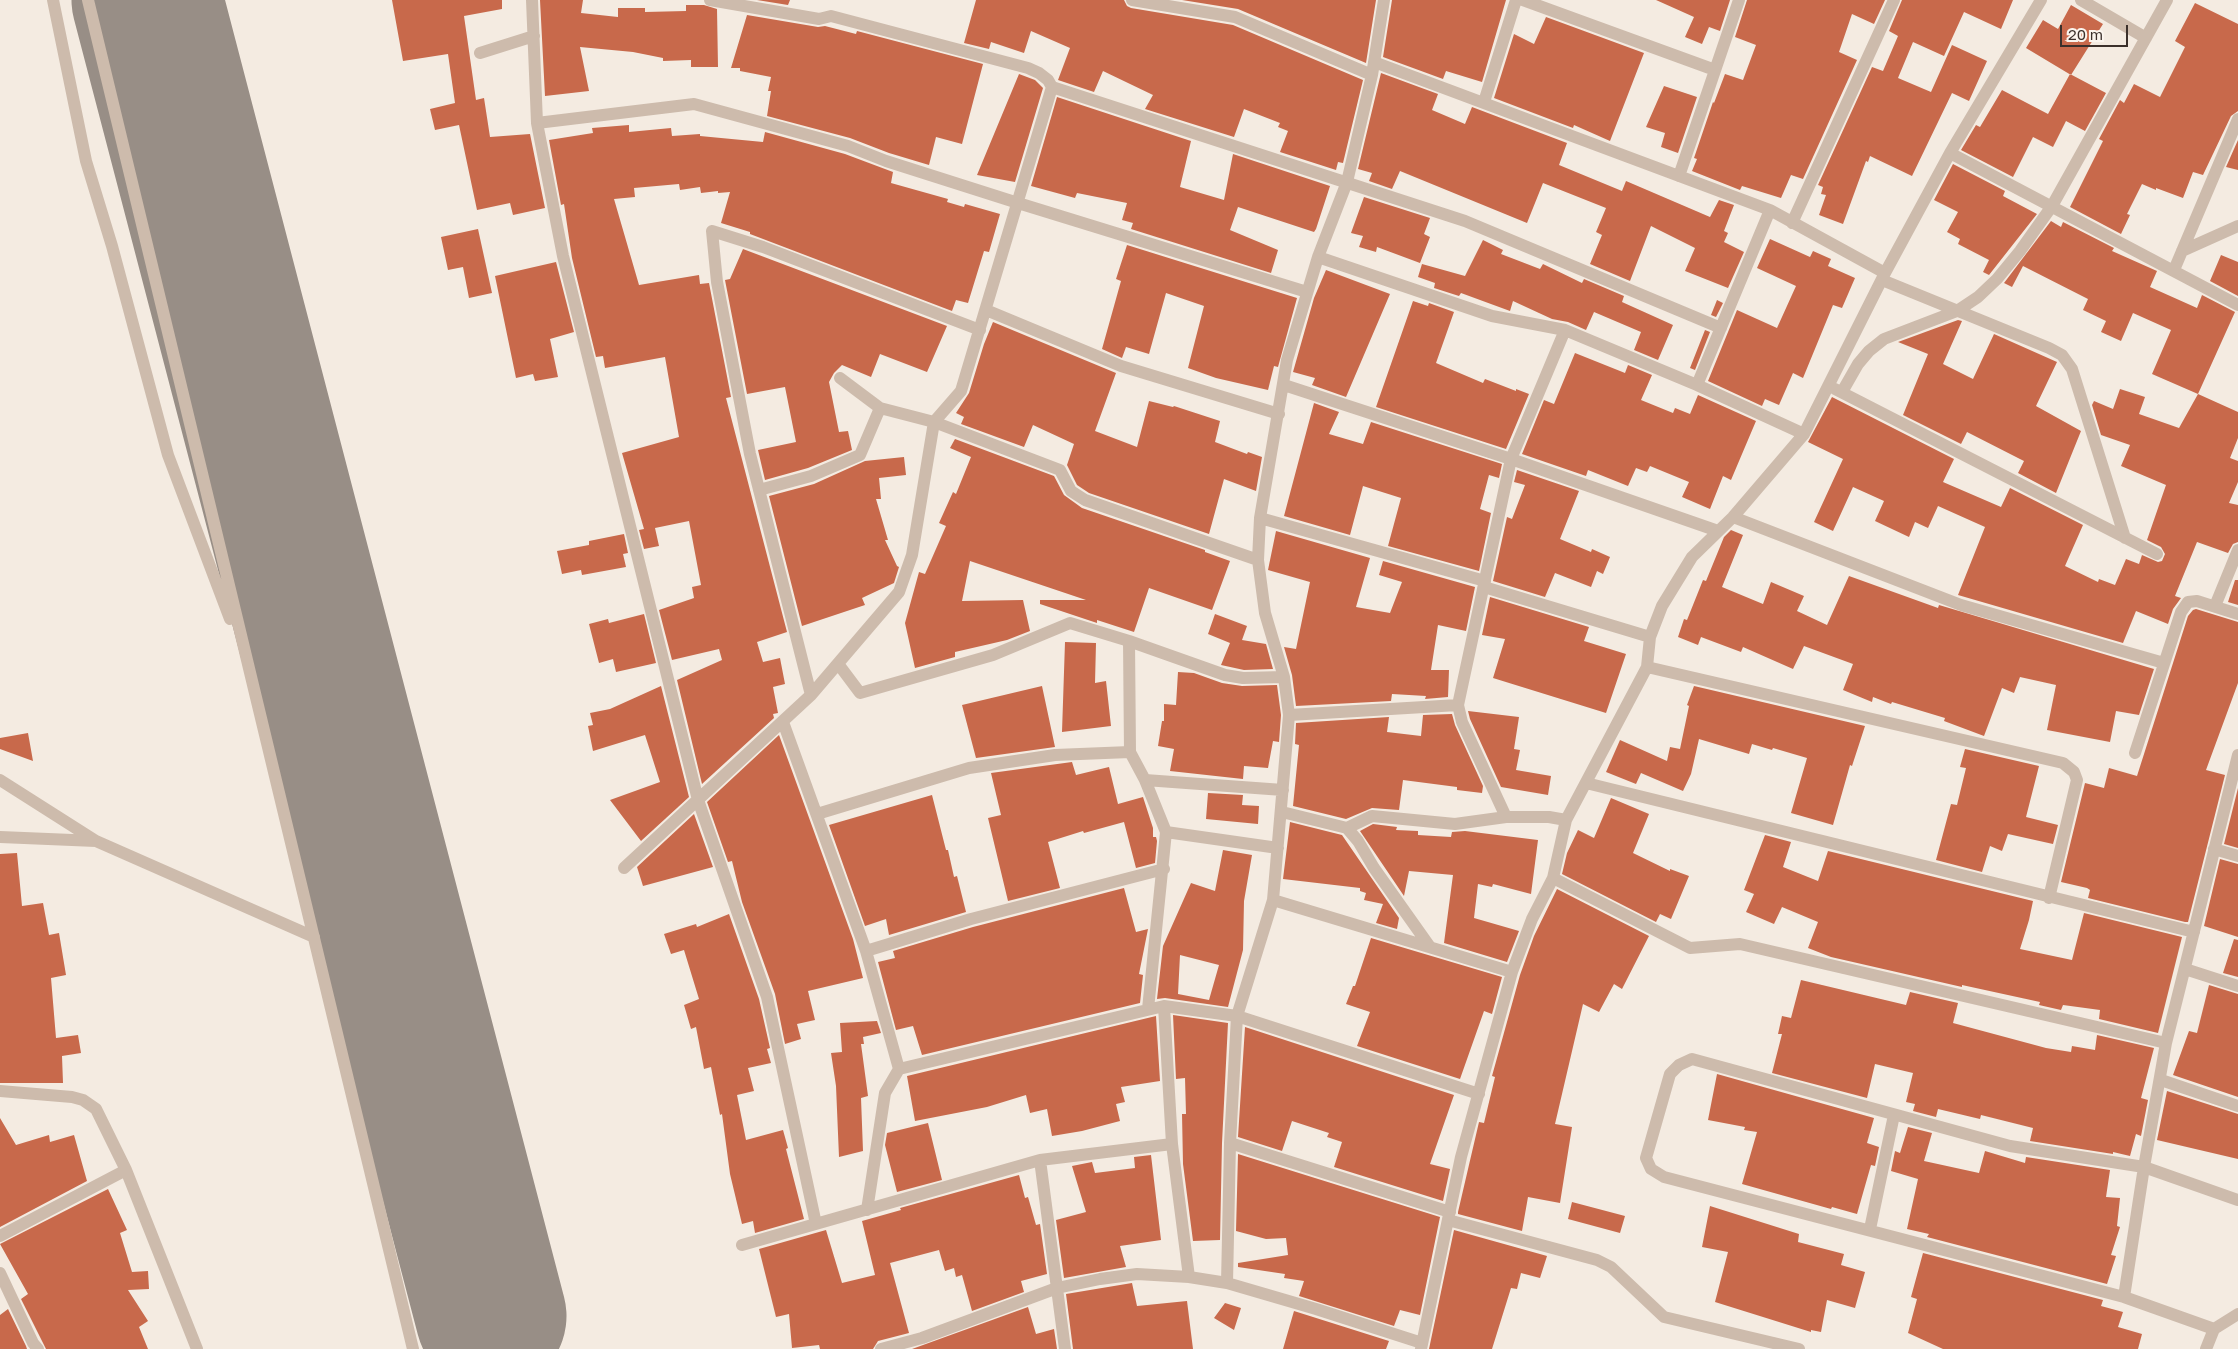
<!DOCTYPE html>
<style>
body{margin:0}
#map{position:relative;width:2238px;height:1349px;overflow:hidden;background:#f4ebe1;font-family:"Golos Text",sans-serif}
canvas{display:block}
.scale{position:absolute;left:2060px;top:25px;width:68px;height:22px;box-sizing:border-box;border:2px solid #3b302b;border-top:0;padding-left:6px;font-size:15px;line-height:18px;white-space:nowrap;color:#3b302b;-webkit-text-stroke:4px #fbf5ee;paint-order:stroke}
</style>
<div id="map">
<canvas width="2238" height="1349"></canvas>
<div class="scale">20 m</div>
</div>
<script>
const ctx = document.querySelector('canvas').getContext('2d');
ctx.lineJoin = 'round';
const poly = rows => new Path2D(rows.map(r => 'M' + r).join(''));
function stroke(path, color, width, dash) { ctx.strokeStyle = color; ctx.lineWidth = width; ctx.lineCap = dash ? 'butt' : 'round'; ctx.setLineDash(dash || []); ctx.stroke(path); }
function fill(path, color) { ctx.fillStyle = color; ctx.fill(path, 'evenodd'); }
stroke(poly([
 [147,0,491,1316]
]), '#988e86', 151);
fill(poly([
 [392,0,502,0,502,9,464,16,476,100,484,98,490,137,530,134,545,208,513,215,510,203,477,210,459,125,435,130,430,109,455,103,448,54,403,61],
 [540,0,583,0,581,13,618,17,618,8,645,8,645,12,686,11,686,5,704,5,717,9,718,67,691,67,691,60,663,61,663,58,633,52,580,47,589,91,545,96],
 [757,0,790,0,788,5],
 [976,0,1124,0,1127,6,1131,8,1233,25,1363,80,1343,163,1338,162,1336,170,1280,152,1288,131,1278,127,1280,123,1244,109,1234,137,1145,109,1153,95,1103,71,1094,92,1058,80,1070,48,1031,31,1024,53,991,42,989,49,964,43],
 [1182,0,1376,0,1366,63,1238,9],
 [1392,0,1506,0,1482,82,1446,71,1443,79,1383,57],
 [1656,0,1730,0,1720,31,1709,27,1702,44,1685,37,1694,17],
 [1747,0,1885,0,1874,24,1852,14,1839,52,1857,60,1803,179,1791,175,1781,198,1742,186,1740,190,1692,171,1697,159,1694,158,1713,102,1714,103,1725,74,1743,80,1756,45,1735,37],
 [1902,0,2013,0,2001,29,1964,12,1944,56,1913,42,1898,78,1931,92,1952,45,1987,61,1969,101,1952,93,1912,176,1870,156,1868,162,1866,161,1843,224,1819,215,1826,195,1821,194,1823,187,1818,185,1872,67,1883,71,1898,36,1889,31],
 [2195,3,2238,24,2238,111,2231,116,2203,175,2193,172,2183,198,2156,188,2156,190,2142,184,2127,214,2130,215,2121,234,2070,207,2103,141,2099,139,2120,100,2124,103,2134,84,2160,97,2185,47,2175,41],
 [2071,5,2103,24,2071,75,2026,48,2043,20,2058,29],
 [747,15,818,27,825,26,856,34,857,31,983,64,962,144,936,137,929,165,889,153,850,138,767,116,771,91,768,91,771,77,740,71,740,68,731,68],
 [1546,17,1644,53,1610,141,1574,125,1573,128,1494,98,1514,34,1534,44],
 [1381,73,1438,94,1432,110,1465,124,1472,107,1567,143,1559,165,1622,191,1626,181,1710,217,1719,200,1734,205,1724,231,1728,233,1724,242,1744,252,1728,288,1685,271,1695,248,1651,226,1630,281,1590,264,1602,235,1596,232,1606,208,1543,183,1527,223,1400,171,1392,189,1369,181,1372,173,1358,169],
 [1019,74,1035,80,1043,88,1015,182,977,175],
 [2070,74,2106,93,2085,131,2066,121,2053,147,2033,137,2013,177,1961,150,1976,125,1980,127,2002,90,2048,114],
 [1664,86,1697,97,1678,153,1661,147,1665,133,1646,127],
 [1057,97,1191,141,1180,187,1224,200,1233,154,1330,186,1316,229,1314,232,1238,207,1230,230,1278,250,1271,273,1131,229,1133,223,1122,220,1127,203,1077,193,1075,198,1031,186],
 [629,125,629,132,671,128,672,136,700,134,700,136,763,142,765,132,845,154,893,172,891,183,948,199,947,202,964,207,965,204,1000,214,989,252,984,251,968,303,956,300,952,311,750,234,750,232,721,223,730,192,718,193,718,191,701,193,700,187,680,190,679,184,634,188,635,197,614,199,639,285,699,275,700,284,709,283,731,397,726,398,787,632,757,642,763,662,780,658,785,684,773,687,778,713,773,714,774,718,702,784,677,680,722,660,719,649,672,660,659,610,694,598,692,587,701,585,689,521,655,528,659,546,644,549,639,530,644,529,622,453,679,437,665,357,605,368,603,356,596,357,572,258,564,204,561,205,549,140,593,133,592,128],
 [2238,140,2238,170,2226,167],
 [1953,164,2005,191,2003,196,2037,214,1989,275,1983,272,1989,260,1958,244,1960,239,1947,232,1958,212,1934,200],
 [1364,197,1430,218,1424,234,1430,237,1420,263,1377,247,1376,252,1359,247,1363,236,1351,233],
 [2051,221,2061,227,2063,222,2114,248,2112,251,2157,271,2150,287,2197,308,2202,295,2235,312,2198,394,2152,374,2171,330,2133,313,2121,341,2101,332,2106,321,2083,310,2088,299,2023,266,2012,287,2004,283],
 [478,229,492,293,469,298,463,267,448,270,441,237],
 [1770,239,1810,257,1813,251,1831,259,1828,266,1855,278,1842,308,1833,305,1803,378,1793,373,1779,405,1765,399,1762,406,1708,381,1737,310,1777,328,1796,286,1757,268],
 [1483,240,1503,250,1501,254,1540,269,1543,264,1582,283,1584,279,1624,296,1622,302,1673,325,1658,360,1634,350,1641,332,1594,312,1586,330,1568,322,1552,319,1513,301,1510,311,1461,293,1459,296,1434,288,1435,283,1418,277,1422,264,1465,276],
 [1127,245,1297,298,1278,367,1274,366,1268,390,1216,378,1188,368,1204,306,1166,293,1149,354,1126,347,1122,358,1102,349,1121,281,1116,279],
 [743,249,947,326,927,372,880,354,871,377,842,365,834,373,829,382,839,432,848,431,852,450,808,468,765,480,758,450,796,442,785,387,747,394,725,280,730,279],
 [2221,255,2238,262,2238,296,2210,281],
 [556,262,574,332,550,339,558,377,535,381,533,374,516,378,495,276],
 [1326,270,1390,294,1346,397,1312,385,1315,378,1293,372,1314,298],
 [1717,300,1723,303,1716,317,1711,315],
 [1413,301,1428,306,1429,303,1454,312,1436,363,1483,383,1485,379,1516,391,1516,389,1529,394,1506,449,1376,407],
 [1958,320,1962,321,1943,364,1973,379,1994,334,2057,362,2036,406,2081,431,2056,493,2018,473,2024,461,2018,458,1967,432,1961,444,1903,415,1928,354,1898,342],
 [993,322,1116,373,1095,431,1137,447,1149,401,1173,407,1174,406,1220,421,1215,442,1247,454,1248,452,1262,457,1256,491,1224,479,1209,534,1089,493,1077,485,1067,465,1074,444,1033,425,1024,447,961,424,964,417,956,413,969,393,984,344],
 [1705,330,1710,332,1695,370,1690,368],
 [1575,353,1625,373,1628,365,1652,375,1641,400,1673,413,1675,408,1690,414,1698,395,1756,421,1731,480,1723,476,1710,509,1682,497,1689,482,1650,466,1647,472,1636,468,1628,486,1588,470,1586,476,1522,454,1544,400,1554,404],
 [2120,389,2145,397,2139,414,2179,428,2198,394,2238,412,2238,438,2230,458,2238,461,2238,482,2229,503,2238,505,2238,542,2233,544,2228,553,2197,542,2175,596,2181,598,2173,609,2168,624,2136,611,2123,643,1958,595,1985,527,1938,506,1928,528,1915,522,1909,537,1875,521,1884,501,1853,487,1833,531,1814,522,1843,459,1808,442,1832,397,1954,459,1943,482,2001,507,2010,488,2083,525,2065,566,2098,582,2099,579,2115,585,2126,559,2139,564,2142,555,2158,562,2162,561,2165,554,2161,547,2147,540,2166,485,2121,466,2130,445,2101,435,2092,405,2094,401,2113,409],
 [1314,403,1339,412,1329,434,1363,444,1371,422,1502,464,1499,478,1489,475,1480,509,1491,513,1479,571,1388,546,1401,498,1363,486,1350,535,1284,516],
 [955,439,1054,476,1064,495,1082,508,1205,550,1205,552,1230,561,1212,610,1149,588,1134,632,1097,620,1097,623,1040,604,1040,600,1086,600,970,561,962,601,1023,600,1030,631,1007,640,955,652,955,657,915,668,905,623,919,572,925,574,946,526,939,523,953,492,956,494,971,457,950,448],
 [904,457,906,475,879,478,881,499,876,499,888,540,885,540,897,566,899,567,894,583,862,598,865,605,802,626,769,496,814,484,865,461],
 [1517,470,1579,491,1560,539,1591,552,1592,549,1610,557,1603,574,1597,571,1591,587,1555,573,1545,597,1493,581,1507,517,1512,519,1525,485,1514,482],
 [1731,530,1743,535,1722,587,1763,604,1771,582,1804,596,1797,611,1827,625,1849,576,1938,608,1939,605,2154,669,2139,715,2116,711,2110,742,2047,730,2056,685,2020,677,2014,693,2002,688,1984,736,1944,721,1945,718,1892,702,1891,704,1873,697,1872,702,1843,690,1853,664,1804,646,1793,669,1743,647,1741,652,1701,637,1698,645,1678,637,1684,619,1687,620,1703,580,1706,581,1724,537],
 [1276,531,1370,558,1356,607,1390,613,1402,582,1379,575,1383,561,1475,587,1466,631,1438,625,1431,670,1449,670,1448,697,1425,699,1426,696,1392,694,1391,701,1296,706,1292,675,1284,647,1296,649,1310,582,1268,570],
 [624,534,628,553,623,554,626,567,582,575,581,570,562,574,557,551,589,545,589,541],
 [2235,580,2238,580,2238,605,2228,602],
 [1490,597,1589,627,1584,641,1626,654,1606,713,1493,678,1505,639,1482,635],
 [2196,609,2238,622,2238,683,2206,770,2225,775,2188,922,2185,922,2088,898,2090,890,2087,888,2061,882,2085,783,2104,788,2109,768,2137,776,2188,616,2193,610],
 [644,614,656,663,616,672,613,659,599,663,589,624,608,619,609,623],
 [1215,614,1247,626,1242,640,1266,644,1273,669,1244,670,1221,665,1230,643,1208,634],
 [1065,642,1096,643,1095,683,1106,681,1111,726,1062,732],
 [1178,672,1194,673,1222,683,1242,686,1277,685,1281,715,1279,742,1273,741,1268,768,1244,766,1243,779,1170,771,1174,749,1158,746,1162,721,1164,721,1164,704,1176,705],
 [661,686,689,797,641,841,610,800,660,782,645,735,593,751,588,726,593,725,590,713,610,709],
 [1042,686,1055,747,976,758,962,705],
 [1694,686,1865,726,1852,766,1850,765,1833,825,1791,813,1807,758,1773,748,1772,750,1752,744,1749,754,1699,739,1691,774,1683,791,1641,773,1636,784,1606,772,1620,740,1667,761,1670,747,1680,749,1689,706,1687,705],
 [1468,711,1519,717,1514,749,1520,750,1516,770,1551,776,1548,795,1501,787,1470,719],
 [1452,714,1455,725,1483,786,1482,793,1457,790,1457,787,1403,780,1399,810,1372,808,1346,819,1293,806,1299,745,1295,744,1296,723,1389,717,1387,732,1421,736,1423,715],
 [28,733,33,761,0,749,0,738],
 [779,735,853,939,863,978,808,991,815,1020,797,1024,801,1039,785,1044,775,994,742,902,732,861,728,862,707,802],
 [1965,749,2039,766,2026,817,2058,825,2053,844,2008,834,2002,851,1990,846,1982,872,1936,860,1951,804,1957,805,1966,768,1960,767],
 [1072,762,1076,775,1109,767,1118,804,1143,797,1153,828,1153,837,1156,837,1157,841,1155,863,1136,868,1124,822,1084,833,1083,831,1048,842,1060,888,1008,901,988,818,1001,815,991,773],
 [2238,788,2238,848,2224,844],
 [1208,793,1243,795,1242,805,1259,806,1258,824,1206,819],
 [932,795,946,850,948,850,954,877,957,876,966,912,889,935,886,919,865,926,829,825],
 [1611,798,1649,814,1633,853,1670,871,1670,869,1689,876,1671,919,1660,914,1656,922,1562,874,1567,853,1578,830,1594,838],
 [694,814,713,867,643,886,637,867],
 [1290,822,1342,835,1399,918,1397,929,1376,923,1383,904,1364,900,1366,893,1360,891,1360,888,1283,879],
 [1373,824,1397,827,1396,830,1418,831,1418,835,1451,837,1452,832,1465,831,1538,840,1531,894,1493,884,1492,887,1478,884,1474,918,1519,931,1507,962,1444,943,1453,875,1409,871,1404,896,1360,831],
 [1765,835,1791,842,1783,867,1818,881,1828,851,2033,901,2029,920,2020,949,2072,960,2084,913,2182,937,2158,1033,2099,1019,2100,1010,2063,1005,2061,1010,2039,1005,2040,1002,1962,985,1962,987,1831,957,1808,948,1818,922,1782,907,1774,924,1746,912,1754,894,1744,890],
 [1223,850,1252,855,1244,901,1243,950,1228,1007,1165,998,1157,999,1163,946,1191,883,1215,891],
 [1180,955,1219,965,1209,1000,1178,994],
 [17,853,22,906,43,903,49,935,59,933,66,975,51,978,56,1038,78,1035,81,1053,62,1056,63,1083,0,1083,0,854],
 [2220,859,2238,864,2238,937,2204,926],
 [1124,888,1136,932,1148,929,1139,974,1143,975,1140,1003,922,1055,913,1026,896,1030,878,962,895,958,893,951,973,927],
 [1557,889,1649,936,1622,989,1614,984,1599,1012,1583,1004,1555,1124,1572,1127,1560,1203,1528,1197,1522,1231,1458,1214,1458,1212,1479,1122,1484,1123,1495,1077,1492,1076,1520,975,1534,936],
 [729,914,759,999,770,1048,767,1049,771,1063,748,1068,754,1091,737,1095,746,1140,783,1130,788,1148,786,1149,804,1219,755,1233,753,1221,742,1224,730,1174,722,1114,720,1115,711,1067,704,1069,696,1027,691,1029,684,1005,699,999,684,950,671,954,664,934,696,924,697,927],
 [1371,938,1502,977,1492,1014,1484,1011,1460,1079,1357,1046,1370,1012,1346,1004,1353,986,1355,986],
 [2234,939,2238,940,2238,977,2223,973],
 [1801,980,1906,1005,1910,992,1958,1003,1953,1023,2046,1048,2071,1052,2072,1046,2095,1050,2097,1035,2154,1048,2141,1098,2148,1100,2141,1136,2136,1134,2130,1156,2113,1152,2113,1154,2030,1141,2033,1128,1981,1115,1980,1119,1938,1109,1936,1117,1913,1111,1915,1104,1906,1102,1913,1073,1875,1064,1867,1098,1772,1073,1782,1034,1778,1034,1782,1016,1791,1018],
 [2209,985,2238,994,2238,1097,2173,1075,2189,1031,2197,1033],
 [1173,1015,1228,1023,1222,1143,1220,1240,1193,1241,1183,1164,1182,1114,1186,1114,1185,1078,1176,1079],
 [1156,1016,1160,1081,1121,1087,1125,1102,1116,1104,1120,1121,1082,1131,1052,1136,1047,1109,1030,1113,1026,1095,987,1107,915,1121,907,1076],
 [877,1021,881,1033,863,1037,864,1044,861,1044,868,1096,861,1098,863,1151,839,1157,836,1086,831,1053,842,1052,840,1023],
 [1245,1027,1454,1095,1430,1164,1450,1169,1443,1201,1334,1167,1342,1142,1327,1137,1329,1133,1292,1121,1282,1151,1238,1137],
 [1717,1074,1874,1118,1867,1143,1879,1147,1875,1166,1871,1165,1857,1214,1832,1207,1831,1209,1742,1184,1757,1132,1744,1130,1745,1127,1708,1120],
 [2167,1091,2238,1114,2238,1159,2157,1140],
 [0,1118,16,1145,49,1135,50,1142,74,1135,87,1181,0,1227],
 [928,1123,942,1180,897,1192,885,1145,887,1133],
 [1908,1127,1932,1133,1924,1161,1979,1173,1985,1151,2025,1163,2026,1157,2110,1170,2106,1197,2120,1198,2117,1226,2120,1227,2111,1255,2116,1256,2107,1284,1927,1237,1929,1234,1907,1229,1918,1179,1891,1171,1895,1151,1900,1153],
 [1238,1154,1440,1217,1420,1315,1400,1310,1394,1326,1299,1296,1304,1281,1284,1278,1285,1274,1238,1267,1238,1263,1288,1255,1286,1238,1266,1239,1236,1231],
 [1151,1155,1161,1240,1120,1246,1126,1267,1064,1278,1056,1220,1086,1212,1072,1166,1092,1162,1095,1173,1135,1168,1134,1157],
 [1019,1175,1025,1198,1028,1197,1036,1225,1040,1224,1047,1274,1021,1281,1024,1292,972,1311,962,1275,956,1277,954,1268,945,1271,939,1250,890,1263,909,1333,878,1341,873,1349,820,1349,819,1345,792,1348,789,1314,776,1317,759,1249,826,1230,842,1283,875,1275,862,1221,901,1210,900,1208],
 [108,1189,127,1230,120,1233,132,1272,148,1271,149,1289,128,1290,148,1321,139,1327,148,1349,46,1349,21,1299,28,1294,0,1244],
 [1572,1202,1625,1216,1620,1233,1568,1219],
 [1710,1206,1799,1234,1798,1242,1844,1254,1841,1265,1865,1272,1855,1308,1827,1300,1821,1332,1811,1330,1811,1332,1715,1302,1728,1252,1702,1247],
 [1454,1230,1547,1256,1540,1278,1521,1273,1517,1289,1511,1288,1492,1349,1429,1349],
 [1923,1253,2103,1300,2101,1306,2123,1312,2118,1327,2142,1334,2138,1349,1943,1349,1908,1333,1917,1299,1911,1297],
 [1132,1283,1137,1306,1187,1301,1193,1349,1073,1349,1066,1294],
 [1225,1303,1241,1308,1234,1330,1214,1318],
 [1028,1307,1036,1334,1054,1329,1057,1349,912,1349],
 [8,1309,26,1346,27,1349,0,1349,0,1315],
 [1294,1311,1389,1341,1386,1349,1283,1349]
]), '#c8694b');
stroke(poly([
 [53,0,86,161,112,246,168,455,230,619],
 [88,0,413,1349],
 [532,0,537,123,563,256,698,800,767,997,816,1224],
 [1132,0,1235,17,1372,75],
 [1523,0,1715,70],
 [2081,0,2146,38],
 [480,53,534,36],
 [1374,62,1770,210],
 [1052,87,1465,221,1721,328],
 [1484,102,1516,0],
 [537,123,694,104,848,146,886,161,1018,203,1307,292],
 [1950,153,2238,305],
 [1679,176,1739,0],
 [1792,223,1894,0],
 [2182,251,2238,226],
 [1318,257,1492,316,1565,330,1697,385,1804,434],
 [2174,270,2238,119],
 [1882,280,2049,348,2062,355,2072,369,2125,538],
 [986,310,1121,366,1279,414],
 [840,378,880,408,934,422,1060,470,1071,491,1085,500,1258,560],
 [1284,385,1511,459,1718,531],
 [1697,385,1770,210,1885,273],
 [1835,389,2157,554],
 [1842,392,1858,364,1869,351,1884,339,1957,311,1978,297,1997,279,2020,251,2052,206,2167,0],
 [759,490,811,476,860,455,880,408],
 [1733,517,1961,605,2164,663],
 [1260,518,1485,581],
 [1484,587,1650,637],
 [2215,606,2238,550],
 [1129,641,1130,752,1145,780,1166,832,1148,1009],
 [839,665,860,693,993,655,1070,623,1129,641,1225,675,1243,678,1284,677],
 [1647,667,2063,763,2074,772,2077,780,2049,898],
 [811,695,750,454,717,282,712,231,763,247,980,330],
 [1289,715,1458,705],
 [783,722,866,951,899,1069,885,1093,867,1210],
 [2135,753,2181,612,2188,602,2197,601,2238,614],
 [0,780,96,841,314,937],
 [1145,780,1283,790],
 [1586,783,2194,932],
 [1282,812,1347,828,1358,841,1374,868,1430,947],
 [817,814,969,768,1055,755,1130,752],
 [1506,817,1462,722,1458,705,1511,459,1565,330],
 [1347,828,1372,816,1455,824,1506,817,1549,817,1566,820],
 [1166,832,1278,848],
 [0,837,96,841],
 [2214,849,2238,856],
 [624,868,811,695,899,592,912,555,934,422,961,391,1052,87,1048,80,1039,73,1028,68,831,16,819,19,710,0],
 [1553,878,1690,948,1740,944,2166,1043],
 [1273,900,1512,972],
 [866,951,971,919,1164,869],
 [2185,969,2238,986],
 [1164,1006,1172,1144,1189,1277],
 [899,1069,1164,1006,1237,1016,1479,1094],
 [2161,1080,2238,1106],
 [0,1091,72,1097,83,1100,96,1109,126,1170,197,1349],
 [1230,1143,1450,1212],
 [1040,1160,1065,1349],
 [1448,1220,1597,1260,1611,1267,1664,1317,1799,1349],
 [1870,1229,1894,1115],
 [0,1236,126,1170],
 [742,1245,1040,1160,1172,1144],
 [0,1273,33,1343,38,1349],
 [1227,1283,1230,1143,1237,1016,1273,900,1289,715,1284,677,1265,613,1258,560,1260,518,1287,360,1318,257,1347,182,1372,75,1384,0],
 [2124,1297,2144,1167,2166,1043,2238,755],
 [2214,1329,2124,1297,1664,1177,1651,1169,1646,1158,1670,1074,1679,1065,1692,1059,2010,1146,2144,1167,2238,1200],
 [881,1349,922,1338,1057,1288,1100,1279,1137,1274,1189,1277,1227,1283,1316,1309,1422,1343],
 [1421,1349,1461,1157,1512,972,1532,919,1553,878,1566,820,1647,667,1650,637,1662,606,1692,557,1733,517,1804,434,1885,273,1950,153,2041,0],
 [2206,1349,2214,1329,2238,1314]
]), '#cdbbac', 12);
</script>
